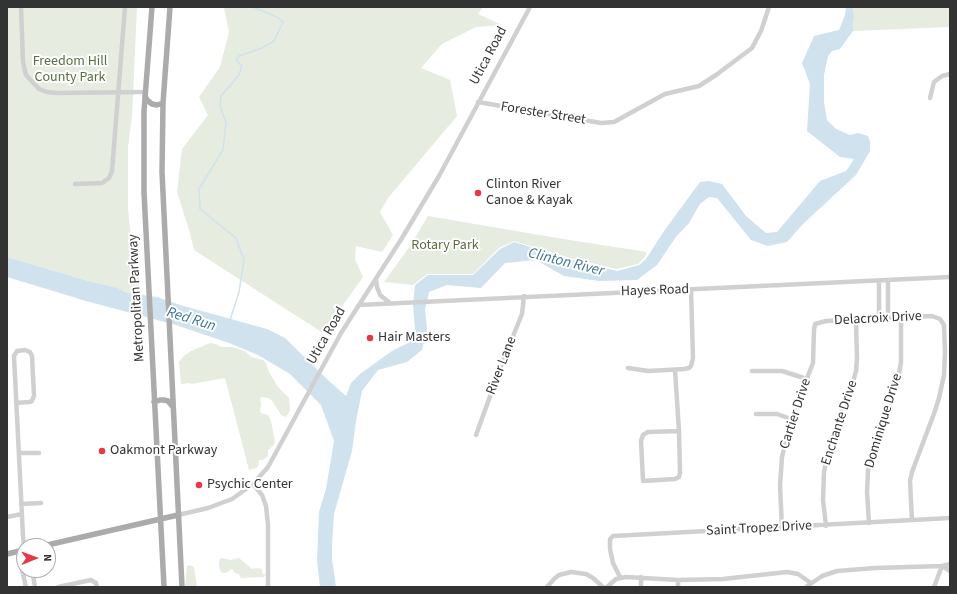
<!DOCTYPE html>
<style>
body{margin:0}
#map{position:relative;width:957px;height:594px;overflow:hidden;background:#fff;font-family:"Source Sans 3",sans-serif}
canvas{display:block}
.frame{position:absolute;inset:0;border:8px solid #333;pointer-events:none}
.north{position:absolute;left:16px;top:538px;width:40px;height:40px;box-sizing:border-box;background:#fff;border:1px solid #adadad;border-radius:50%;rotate:89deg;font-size:11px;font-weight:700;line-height:16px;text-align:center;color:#333}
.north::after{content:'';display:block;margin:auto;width:14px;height:18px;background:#e63946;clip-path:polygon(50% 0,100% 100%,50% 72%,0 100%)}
</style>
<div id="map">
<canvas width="957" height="594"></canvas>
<div class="frame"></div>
<div class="north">N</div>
</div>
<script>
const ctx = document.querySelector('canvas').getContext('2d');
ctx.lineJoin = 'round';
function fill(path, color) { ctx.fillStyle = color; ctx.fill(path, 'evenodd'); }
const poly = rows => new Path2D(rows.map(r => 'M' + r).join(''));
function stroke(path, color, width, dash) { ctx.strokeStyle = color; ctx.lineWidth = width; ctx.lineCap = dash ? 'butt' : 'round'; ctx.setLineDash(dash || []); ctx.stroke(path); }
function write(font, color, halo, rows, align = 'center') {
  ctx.font = font + ' "Source Sans 3",sans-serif'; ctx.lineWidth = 4; ctx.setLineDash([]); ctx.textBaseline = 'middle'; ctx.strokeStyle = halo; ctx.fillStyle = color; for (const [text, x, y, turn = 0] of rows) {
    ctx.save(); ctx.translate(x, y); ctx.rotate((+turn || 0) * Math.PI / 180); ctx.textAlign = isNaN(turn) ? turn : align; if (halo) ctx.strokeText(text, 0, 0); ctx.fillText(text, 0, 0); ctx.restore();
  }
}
fill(poly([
 [7,7,137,7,132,116,128,147,128,210,134,263,139,274,139,294,127,293,118,288,92,282,7,257],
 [224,7,483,7,478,14,502,25,476,27,442,44,421,68,450,80,457,116,388,198,380,212,393,235,382,252,356,246,355,259,363,277,323,333,194,250,190,233,177,192,182,149,208,115,199,97,220,67,229,32],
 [853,7,950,7,950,27,853,31,854,16],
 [428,216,557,238,647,252,644,258,638,264,617,269,573,259,514,241,499,248,473,274,427,274,413,285,384,282,410,246],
 [210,343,216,344,221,347,232,347,245,351,251,357,263,360,266,363,269,372,278,387,289,398,290,411,286,417,281,415,273,402,269,398,262,397,260,398,261,405,260,411,261,413,268,415,271,421,275,442,273,446,268,450,268,456,263,460,259,460,258,467,256,468,249,470,225,378,191,384,190,383,181,384,179,362,184,356,191,351],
 [222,558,231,560,239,558,252,569,256,568,262,569,262,573,265,575,264,577,241,578,239,574,235,573,232,569,226,573,224,573,221,572,219,567,219,562,220,559],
 [189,565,194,567,197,587,185,587,187,566]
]), '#e6ecdf');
fill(poly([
 [846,7,853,7,854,16,853,31,840,49,832,51,828,56,824,75,824,102,827,120,836,129,850,135,858,133,868,136,870,142,870,151,856,175,804,223,787,242,768,246,751,240,717,198,709,197,700,204,689,223,676,237,657,265,637,280,599,281,564,276,536,260,505,263,481,288,447,285,429,292,425,309,427,329,422,350,407,362,378,370,362,391,356,421,352,451,334,514,332,544,332,559,336,587,320,587,317,561,319,512,326,489,334,441,321,405,290,374,258,355,229,343,176,325,86,301,7,277,7,257,92,282,118,288,127,293,157,297,180,305,267,329,285,338,329,381,346,396,351,383,360,374,392,351,412,341,415,329,413,305,415,285,428,275,473,275,500,249,514,242,573,260,617,271,639,265,646,259,664,231,700,182,709,181,722,184,746,216,766,233,777,232,820,181,846,171,854,159,840,157,807,131,810,84,802,63,814,36,839,30,845,15]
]), '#cfe2ee');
stroke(poly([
 [230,320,239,292,244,260,236,238,200,209,199,189,223,150,226,123,220,106,221,96,239,75,242,66,236,60,239,56,262,48,274,41,283,22,277,17,253,7]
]), '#cfe2ee', 1.5);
stroke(poly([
 [21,7,23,62,26,75,39,89,47,92,57,93,145,92],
 [930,98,934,82,942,76,950,74],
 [478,102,601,123,614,122,665,94,699,86,716,75,752,48,761,31,769,7],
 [75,184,102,183,109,178,112,171,125,7],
 [376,280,377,287,380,295,390,303],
 [888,280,888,318],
 [879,281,879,319],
 [359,305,950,277],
 [628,368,648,371,684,369,689,368,691,366,693,358,691,289],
 [675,370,679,431,680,473,679,477,675,479,643,481,641,441,643,435,648,432,679,431],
 [752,371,782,371,807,379],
 [16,403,29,402,32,401,34,396,32,356,30,352,25,350,17,351,14,356,23,536,24,546],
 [756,414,777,414,791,419],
 [476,435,501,366,522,314,524,296],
 [19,453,39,453],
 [253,484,262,495,266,506,268,525,268,587],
 [21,504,41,503],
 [178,515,208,508,232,499,253,484,268,467,341,333,402,238,439,176,530,7],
 [7,517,22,514],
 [869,523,867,492,868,471,872,451,897,385,901,362,901,318],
 [826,526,823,500,824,472,831,440,853,382,856,371,857,359,856,320],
 [782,528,780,486,782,457,791,419,813,363,814,330,815,324,826,321,932,316,940,319,944,325,945,352,944,375,939,398,935,411,912,472,910,481,912,520],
 [18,552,26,587],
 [942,566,950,571],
 [32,570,35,587],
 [620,577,613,563,610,549,610,539,613,536,950,518],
 [641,577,641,587],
 [678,580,678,587],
 [58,587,91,580,96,583,97,587],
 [547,587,554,579,559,575,571,572,586,574,593,578,603,587],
 [607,587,616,579,626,577,678,580,723,579,787,572,798,574,811,583],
 [806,587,822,576,837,571,875,568,942,566,950,564],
 [934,587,942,566]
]), '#d0d0d0', 4.5);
stroke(poly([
 [152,7,144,111,144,192,164,587],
 [170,7,163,103,162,172,182,587],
 [145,96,147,100,152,104,157,105,163,103],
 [154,402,160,400,164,400,168,401,173,407],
 [43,546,178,515],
 [7,554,24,550]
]), '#ababab', 5.5);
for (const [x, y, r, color] of [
 [478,193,4,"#e63946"],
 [370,338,4,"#e63946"],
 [102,451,4,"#e63946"],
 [199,485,4,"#e63946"]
]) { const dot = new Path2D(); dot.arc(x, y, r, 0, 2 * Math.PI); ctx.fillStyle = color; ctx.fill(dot); stroke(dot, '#fff', 1.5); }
write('14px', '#333', '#fff', [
 ["Utica Road",489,56,-62],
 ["Forester Street",543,114,9],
 ["Hayes Road",655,291,-2],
 ["Metropolitan Parkway",137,298,-93],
 ["Delacroix Drive",878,319,-3],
 ["Utica Road",327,336,-60],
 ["River Lane",502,366,-69],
 ["Cartier Drive",796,414,-72],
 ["Dominique Drive",884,421,-73],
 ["Enchante Drive",840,423,-72],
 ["Saint Tropez Drive",759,529,-3]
]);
write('14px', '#56703f', '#fff', [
 ["Freedom Hill",70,62],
 ["County Park",70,78],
 ["Rotary Park",445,246]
]);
write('14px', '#333', '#fff', [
 ["Clinton River",486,185],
 ["Canoe & Kayak",486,201],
 ["Hair Masters",378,338],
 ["Oakmont Parkway",110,451],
 ["Psychic Center",207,485]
], 'left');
write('italic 15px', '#3f7597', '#fff', [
 ["Clinton River",566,263,14],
 ["Red Run",191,320,17]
]);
</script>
